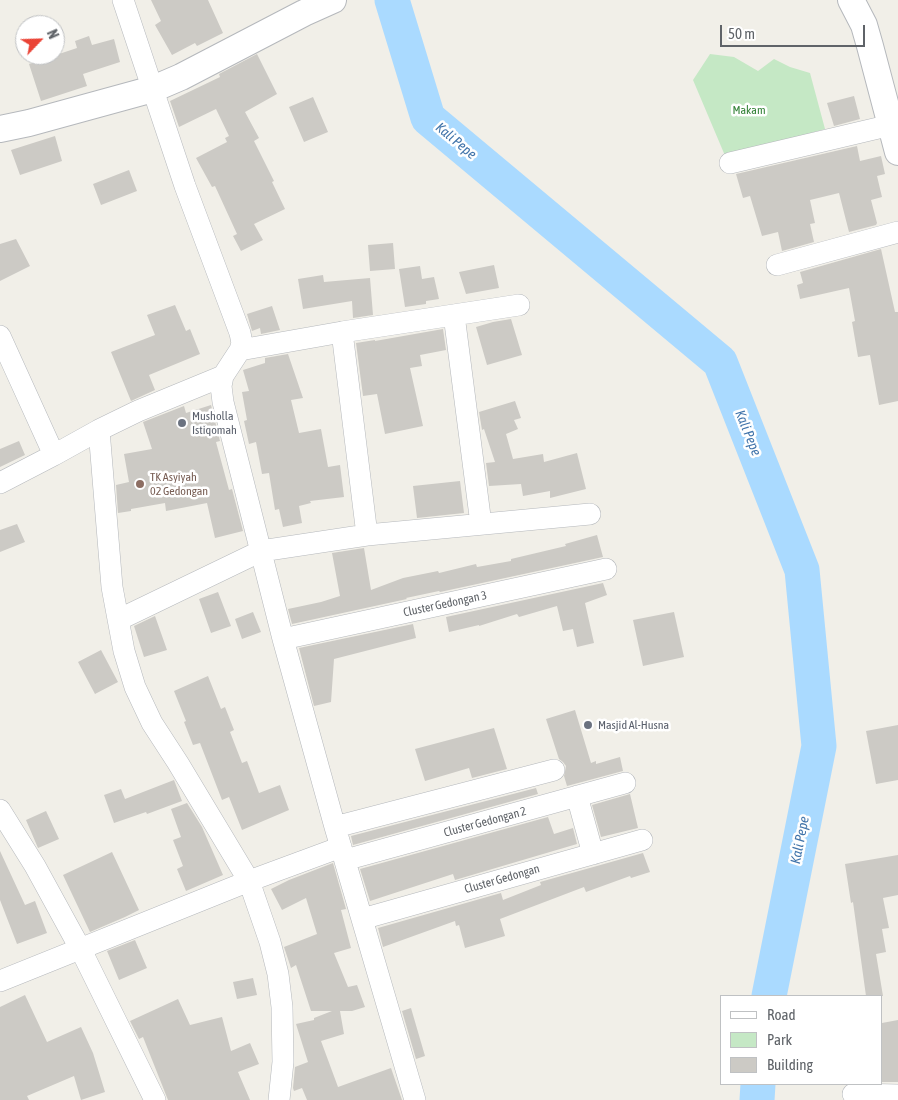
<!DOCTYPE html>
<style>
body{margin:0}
#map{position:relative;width:898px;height:1100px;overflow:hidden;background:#f1efe8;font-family:"Asap Condensed",sans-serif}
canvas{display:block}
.legend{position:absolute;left:720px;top:995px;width:162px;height:90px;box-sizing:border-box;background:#fff;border:1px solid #bfc1c3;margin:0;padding:6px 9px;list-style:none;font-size:15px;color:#5f6368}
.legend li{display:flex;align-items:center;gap:10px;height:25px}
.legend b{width:25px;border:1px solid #bfc1c3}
.north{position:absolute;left:15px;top:15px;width:50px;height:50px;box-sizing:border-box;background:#fff;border:1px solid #bfc1c3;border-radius:50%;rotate:66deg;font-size:14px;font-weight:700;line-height:20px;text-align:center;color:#5f6368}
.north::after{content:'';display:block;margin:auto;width:18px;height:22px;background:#ea4335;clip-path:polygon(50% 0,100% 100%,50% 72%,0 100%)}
.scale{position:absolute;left:720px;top:25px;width:145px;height:22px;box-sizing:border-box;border:2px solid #5f6368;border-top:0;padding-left:6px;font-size:15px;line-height:18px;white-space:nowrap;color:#5f6368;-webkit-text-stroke:4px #fff;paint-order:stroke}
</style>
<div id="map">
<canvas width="898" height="1100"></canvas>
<ul class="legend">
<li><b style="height:6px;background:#fff"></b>Road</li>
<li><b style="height:14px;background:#c5e8c5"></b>Park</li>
<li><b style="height:14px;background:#cccac5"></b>Building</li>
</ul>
<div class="north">N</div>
<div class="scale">50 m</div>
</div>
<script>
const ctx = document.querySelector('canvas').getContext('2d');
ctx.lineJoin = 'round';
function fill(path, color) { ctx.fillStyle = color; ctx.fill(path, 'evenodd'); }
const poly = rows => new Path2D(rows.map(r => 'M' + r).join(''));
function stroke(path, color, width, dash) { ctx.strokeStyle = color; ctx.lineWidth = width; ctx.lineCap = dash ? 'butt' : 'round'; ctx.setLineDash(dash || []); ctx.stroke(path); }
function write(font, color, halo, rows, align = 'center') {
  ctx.font = font + ' "Asap Condensed",sans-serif'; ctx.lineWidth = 5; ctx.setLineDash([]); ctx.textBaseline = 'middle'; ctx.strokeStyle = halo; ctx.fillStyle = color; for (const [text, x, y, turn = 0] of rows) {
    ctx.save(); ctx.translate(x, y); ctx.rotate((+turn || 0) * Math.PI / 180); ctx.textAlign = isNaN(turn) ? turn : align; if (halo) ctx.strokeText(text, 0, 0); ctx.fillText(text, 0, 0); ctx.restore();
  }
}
fill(poly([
 [710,54,734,57,758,71,774,59,790,67,810,73,825,129,726,158,693,80]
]), '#c5e8c5');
stroke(poly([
 [392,0,428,118,720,362,802,570,819,746,769,996],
 [757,1100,758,1084]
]), '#aadaff', 35);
fill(poly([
 [151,0,208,0,223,33,197,46,195,43,172,55,155,25,161,21],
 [89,36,92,45,114,39,120,62,83,74,87,86,41,101,29,64,77,48,75,41],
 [257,54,277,94,245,112,259,138,254,141,274,181,272,182,285,209,254,224,263,240,241,251,233,236,237,234,215,186,212,187,196,158,227,142,225,138,229,136,216,109,179,127,170,101,220,77,219,74],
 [854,96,860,119,834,126,827,103],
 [313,97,328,132,304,142,289,107],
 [55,136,62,161,20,175,11,150],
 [857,146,860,161,881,156,885,174,877,176,882,197,871,200,877,223,876,225,849,232,839,193,810,200,815,223,810,224,814,242,782,251,778,232,762,236,750,196,743,198,736,174],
 [129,170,137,191,101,205,93,184],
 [16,239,30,266,0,281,0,244],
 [393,243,395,269,370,271,368,245],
 [881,249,895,312,898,312,898,401,879,405,870,355,858,357,852,322,855,321,849,288,800,299,797,285,803,283,800,272],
 [494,265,499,288,466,294,459,272],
 [420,266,422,279,434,277,439,299,426,301,426,304,405,307,399,269],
 [323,275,324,282,370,278,373,315,353,318,352,301,303,309,298,279],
 [175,305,186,331,190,329,200,354,149,375,155,390,131,401,111,352,155,335,147,315],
 [272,306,280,330,261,334,260,328,252,331,247,314],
 [511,319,522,355,487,365,476,327,493,322],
 [443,329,446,350,420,355,422,366,410,368,423,426,385,434,377,394,363,396,356,343,375,340,375,341],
 [288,354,303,398,291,400,299,433,321,429,328,467,340,465,344,497,310,501,311,503,299,506,302,523,283,527,279,509,275,510,269,473,262,474,256,442,249,444,244,421,247,420,242,392,249,391,243,370,265,363,265,358],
 [515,401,521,418,514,420,518,429,506,434,513,459,543,454,544,462,577,453,586,489,550,498,550,491,523,496,521,484,489,486,486,463,495,462,484,429,482,430,479,412],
 [211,405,220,441,216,442,229,490,232,489,243,531,215,538,207,503,166,511,165,503,131,509,131,511,118,513,116,485,129,482,124,454,152,449,143,422,184,406,186,413],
 [19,441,25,455,0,467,0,449],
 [460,481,464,513,417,518,413,486],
 [17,524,25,542,0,552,0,530],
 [597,535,603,557,440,592,439,591,406,598,407,599,292,624,288,609,321,602,340,596,332,553,364,548,371,590,403,578,438,571,439,573,476,564,477,567,511,561,511,559,566,546,565,544],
 [603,583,607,595,585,603,594,643,577,647,573,629,563,631,557,606,519,617,517,614,479,626,479,625,449,632,446,617],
 [218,592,231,626,211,633,199,599],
 [253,612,261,632,242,639,235,619],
 [674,612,684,657,643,666,633,620],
 [155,616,167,650,144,657,134,626],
 [413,624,416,638,334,659,331,702,314,706,299,648],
 [101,650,118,682,95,694,78,662],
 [208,676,221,709,225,707,234,730,230,732,242,763,247,761,259,793,280,785,289,810,242,830,229,797,222,800,200,743,193,745,184,722,186,721,174,691],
 [575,710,591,763,596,761,596,764,620,757,623,771,567,786,564,776,566,766,563,762,559,759,546,719],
 [898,725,898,780,876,784,866,731],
 [494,728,507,769,472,778,469,768,425,781,415,749],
 [174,780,182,801,147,814,146,812,114,823,104,795,121,789,125,799],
 [536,788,538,794,353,845,351,836],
 [630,794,638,828,601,837,592,805],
 [187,803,202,827,223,875,186,891,177,869,183,866,173,840,181,837,171,809],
 [46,811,59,839,38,848,26,820],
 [548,817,554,834,573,828,577,844,455,880,453,874,370,901,360,869],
 [0,851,25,905,35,901,47,933,17,944,0,900],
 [112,852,139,910,125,917,90,932,63,875],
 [643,853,650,872,631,878,630,876,586,892,584,887,500,919,505,936,465,948,459,925,456,926,455,921,383,947,378,928,385,926,501,893,503,900,541,885,540,882],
 [898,855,898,895,883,898,889,928,882,929,886,952,876,954,883,996,866,996,853,902,851,903,845,864],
 [333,863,346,909,341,910,351,948,334,953,348,987,357,985,365,1007,352,1011,340,1011,344,1034,321,1041,338,1087,391,1068,402,1100,307,1100,302,1088,294,1091,293,1088,295,1067,308,1062,296,1024,314,1020,314,1018,332,1011,311,1011,296,965,291,968,284,947,317,934,306,898,282,910,271,889,289,880],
 [135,940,147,968,119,980,107,951],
 [253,978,257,995,237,999,233,982],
 [25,995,47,1042,81,1027,93,1053,105,1092,81,1100,74,1076,27,1096,29,1100,0,1100,0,1007],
 [178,999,190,1025,222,1017,231,1051,250,1043,259,1064,238,1072,250,1100,168,1100,143,1037,139,1039,130,1021],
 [411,1008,425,1056,416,1059,402,1011],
 [898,1020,898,1082,882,1082,882,1023]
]), '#cccac5');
const minor = poly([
 [123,0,185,186,240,333,242,343,240,350,223,376,221,386,223,402,283,639,335,827,415,1100],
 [730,163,891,125],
 [777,265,898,232],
 [454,315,481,524],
 [342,332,367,535],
 [0,336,54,455,0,483],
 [240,350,342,332,519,305],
 [223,376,138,411,99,430,112,587,124,651,135,687,152,723,178,763,249,881,270,942,278,974,282,1007,283,1062,279,1100],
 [54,455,99,430],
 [118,620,261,551,367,535,590,514],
 [283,639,606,569],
 [577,796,593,854],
 [0,810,35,866,81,950,155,1100],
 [335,827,554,770],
 [345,860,625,783],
 [362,919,642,840],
 [0,981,249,881,341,847],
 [853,1094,898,1095]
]);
const tertiary = poly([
 [851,0,864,25,870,46,898,152],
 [0,129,29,123,153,89,181,77,304,13,333,0]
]);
stroke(minor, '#b5b8bc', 22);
stroke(tertiary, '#b5b8bc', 28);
stroke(minor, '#fff', 21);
stroke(tertiary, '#fff', 26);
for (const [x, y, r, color] of [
 [182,423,5,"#6b7280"],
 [140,484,5,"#8d6e63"],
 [588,725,5,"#6b7280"]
]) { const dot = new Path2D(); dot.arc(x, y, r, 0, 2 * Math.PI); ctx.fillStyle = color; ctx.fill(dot); stroke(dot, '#fff', 2); }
write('12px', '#348238', '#fff', [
 ["Makam",749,110]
]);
write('12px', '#5b616d', '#fff', [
 ["Musholla",192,416],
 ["Istiqomah",192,430],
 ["Masjid Al-Husna",598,725]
], 'left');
write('12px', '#785e54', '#fff', [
 ["TK Asyiyah",150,477],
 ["02 Gedongan",150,491]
], 'left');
write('12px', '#5f6368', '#fff', [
 ["Cluster Gedongan 3",445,604,-12],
 ["Cluster Gedongan 2",485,822,-15],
 ["Cluster Gedongan",502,879,-16]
]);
write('italic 14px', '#4174aa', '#fff', [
 ["Kali Pepe",456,141,40],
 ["Kali Pepe",748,433,68],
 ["Kali Pepe",800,840,-79]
]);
</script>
